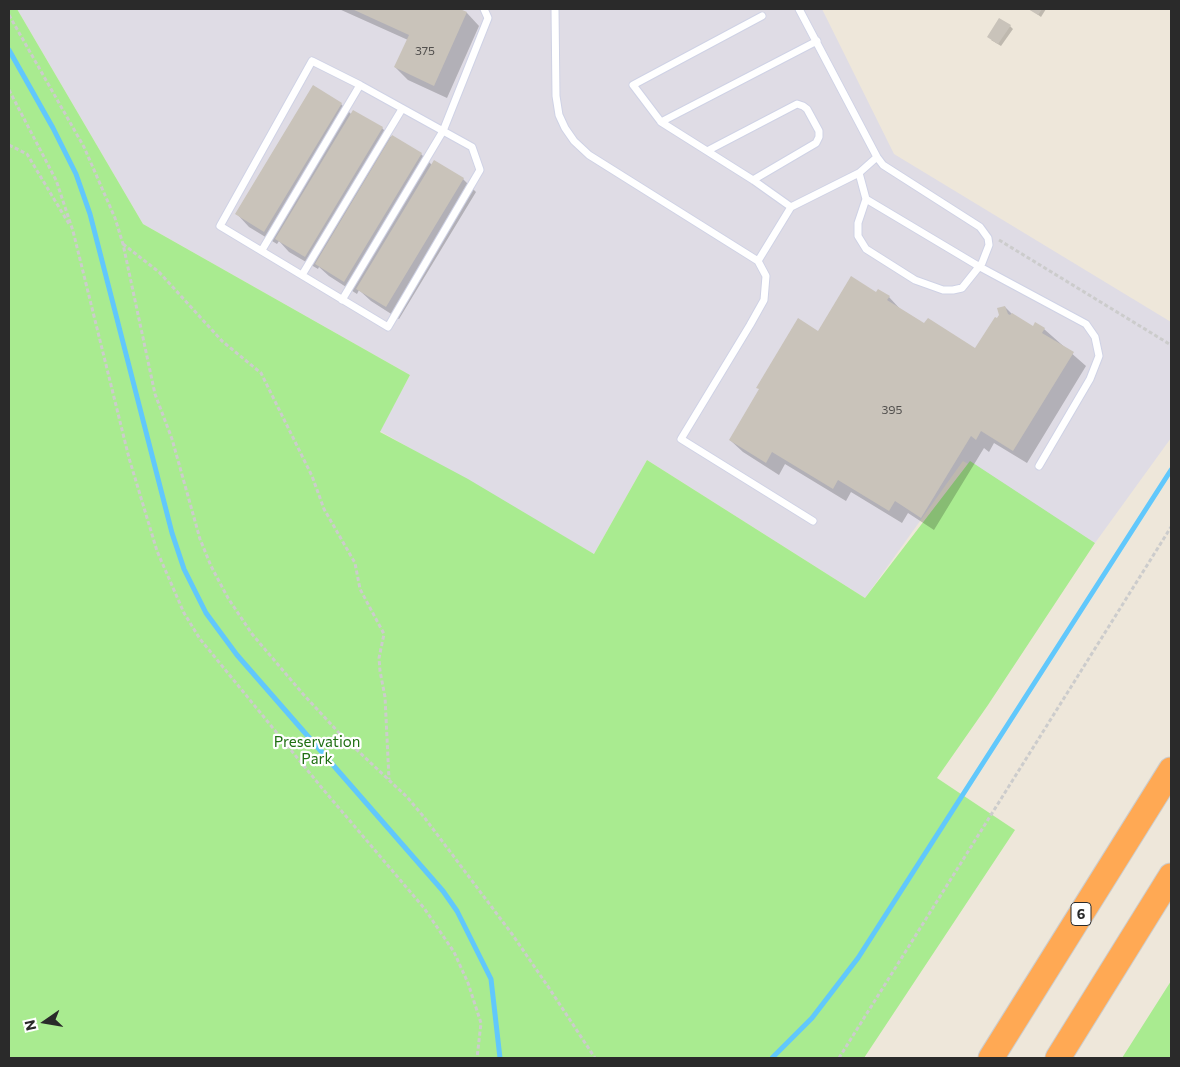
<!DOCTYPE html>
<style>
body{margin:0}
#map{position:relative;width:1180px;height:1067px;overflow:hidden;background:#eee7da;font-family:Commissioner,sans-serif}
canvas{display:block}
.frame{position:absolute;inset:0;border:10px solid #2a2a2a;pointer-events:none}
.north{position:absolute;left:20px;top:997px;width:50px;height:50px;-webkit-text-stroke:4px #fff;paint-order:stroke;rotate:257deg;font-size:14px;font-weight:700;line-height:20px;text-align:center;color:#2a2a2a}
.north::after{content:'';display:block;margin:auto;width:18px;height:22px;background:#2a2a2a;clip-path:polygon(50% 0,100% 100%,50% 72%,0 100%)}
</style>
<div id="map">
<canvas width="1180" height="1067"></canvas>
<div class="frame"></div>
<div class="north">N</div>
</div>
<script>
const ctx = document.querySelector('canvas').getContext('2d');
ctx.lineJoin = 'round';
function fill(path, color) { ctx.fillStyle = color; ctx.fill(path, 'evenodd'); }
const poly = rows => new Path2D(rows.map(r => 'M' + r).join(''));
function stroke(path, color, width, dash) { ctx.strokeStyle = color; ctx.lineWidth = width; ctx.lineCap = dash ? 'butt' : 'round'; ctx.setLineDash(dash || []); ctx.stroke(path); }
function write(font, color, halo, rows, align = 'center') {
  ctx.font = font + ' Commissioner,sans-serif'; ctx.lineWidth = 4.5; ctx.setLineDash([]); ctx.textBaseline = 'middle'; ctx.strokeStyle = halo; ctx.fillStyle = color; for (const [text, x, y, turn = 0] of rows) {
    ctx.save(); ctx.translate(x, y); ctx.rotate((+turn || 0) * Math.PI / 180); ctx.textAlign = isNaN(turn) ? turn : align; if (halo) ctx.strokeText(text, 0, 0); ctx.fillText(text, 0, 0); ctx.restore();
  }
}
fill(poly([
 [17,9,822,9,894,154,1171,322,1171,438,1095,543,963,461,865,598,647,460,594,554,380,431,410,375,143,224]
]), '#dfdce5');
fill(poly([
 [9,9,17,9,143,224,410,375,380,432,468,479,594,554,647,460,865,598,970,461,1095,543,988,705,937,778,1015,830,864,1058,9,1058],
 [1171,981,1171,1058,1122,1058]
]), '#a9eb90');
fill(poly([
 [339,9,457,9,467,13,479,26,447,98,408,80,395,67,408,40],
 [1030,9,1046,9,1041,17],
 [1010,26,1013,29,1001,46,991,40],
 [341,104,351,114,382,128,392,138,421,154,432,165,463,179,476,192,399,319,371,301,359,290,357,294,329,276,319,267,318,269,289,252,279,241,277,244,249,227,237,214],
 [876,293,889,297,901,310,925,325,976,350,1005,307,1013,315,1033,328,1044,329,1086,366,1027,463,994,443,989,452,984,448,934,530,908,513,902,523,851,492,846,501,785,464,779,475,743,452,730,440,819,332]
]), '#0003');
stroke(poly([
 [9,50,53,128,76,174,90,214,172,533,184,569,206,613,237,655,443,891,457,911,491,979,500,1058],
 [772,1058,812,1018,858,958,1171,470]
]), '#61c8fc', 5);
fill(poly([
 [352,9,460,9,467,12,434,86,394,67,409,35],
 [1028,9,1042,9,1038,15],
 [999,18,1011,25,998,44,987,37],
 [313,85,342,103,264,232,235,214],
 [353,110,383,127,305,257,275,239],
 [392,135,422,153,344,282,315,264],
 [434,160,464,178,386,307,356,289],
 [851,276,876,292,878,289,890,296,887,300,924,323,928,318,975,348,995,317,997,318,999,315,997,308,1005,306,1008,314,1010,315,1012,313,1033,326,1035,322,1045,328,1042,333,1074,352,1013,451,981,431,976,440,971,436,921,518,895,501,889,511,838,480,833,489,772,452,766,463,729,440,759,389,756,388,798,318,818,331]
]), '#c9c3ba');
const service = poly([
 [555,9,556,96,559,115,565,128,574,141,589,155,758,261],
 [799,9,877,157,883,165,980,227,988,238,989,245,982,263,962,288,953,290,943,290,915,280,866,249,858,236,858,223,866,199,859,173],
 [762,16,633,85,661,122,817,41],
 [312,61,360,85,472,147,480,170,388,327,220,226,312,61],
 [661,122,753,180,791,207,859,173,877,157],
 [707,151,797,104,803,106,807,109,819,131,819,137,816,143,753,180],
 [866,199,980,267,1086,324,1095,337,1099,356,1090,379,1039,466],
 [791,207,758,261,766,276,764,300,750,325,681,439,813,521],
 [262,250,360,85],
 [302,275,402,109],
 [342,300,443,131,488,18,484,9]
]);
const motorway = poly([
 [991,1058,1171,770],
 [1058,1058,1171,876]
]);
stroke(service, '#cfd2e5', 9);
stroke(motorway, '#ccc', 27);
stroke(poly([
 [9,15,84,147,115,218,123,244,155,394,172,439,200,539,211,566,228,598,252,634,303,694,340,734,407,797,424,817,512,934,549,988,595,1058],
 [9,90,56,180,73,231,129,458,157,551,184,613,200,639,322,788,424,908,454,952,468,983,481,1023,477,1058],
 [9,145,27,154,69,224],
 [999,240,1171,345],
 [123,244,159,272,222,341,261,373,312,476,324,509,355,563,360,589,384,634,379,658,380,671,385,697,389,779],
 [839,1058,1171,527]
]), '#ccc', 3, [4, 2.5]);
stroke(service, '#fff', 7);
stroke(motorway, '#ffa954', 25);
write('12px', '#52504e', null, [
 ["375",425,51],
 ["395",892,410]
]);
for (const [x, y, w] of [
 [1081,914,20]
]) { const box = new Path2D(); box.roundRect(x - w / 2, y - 11.5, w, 23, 4); ctx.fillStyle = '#fff'; ctx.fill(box); stroke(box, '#2a2a2a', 1); }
write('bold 14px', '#2a2a2a', null, [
 ["6",1081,914]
]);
write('15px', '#1f6f12', '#fff', [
 ["Preservation",317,742],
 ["Park",317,759]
]);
</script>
